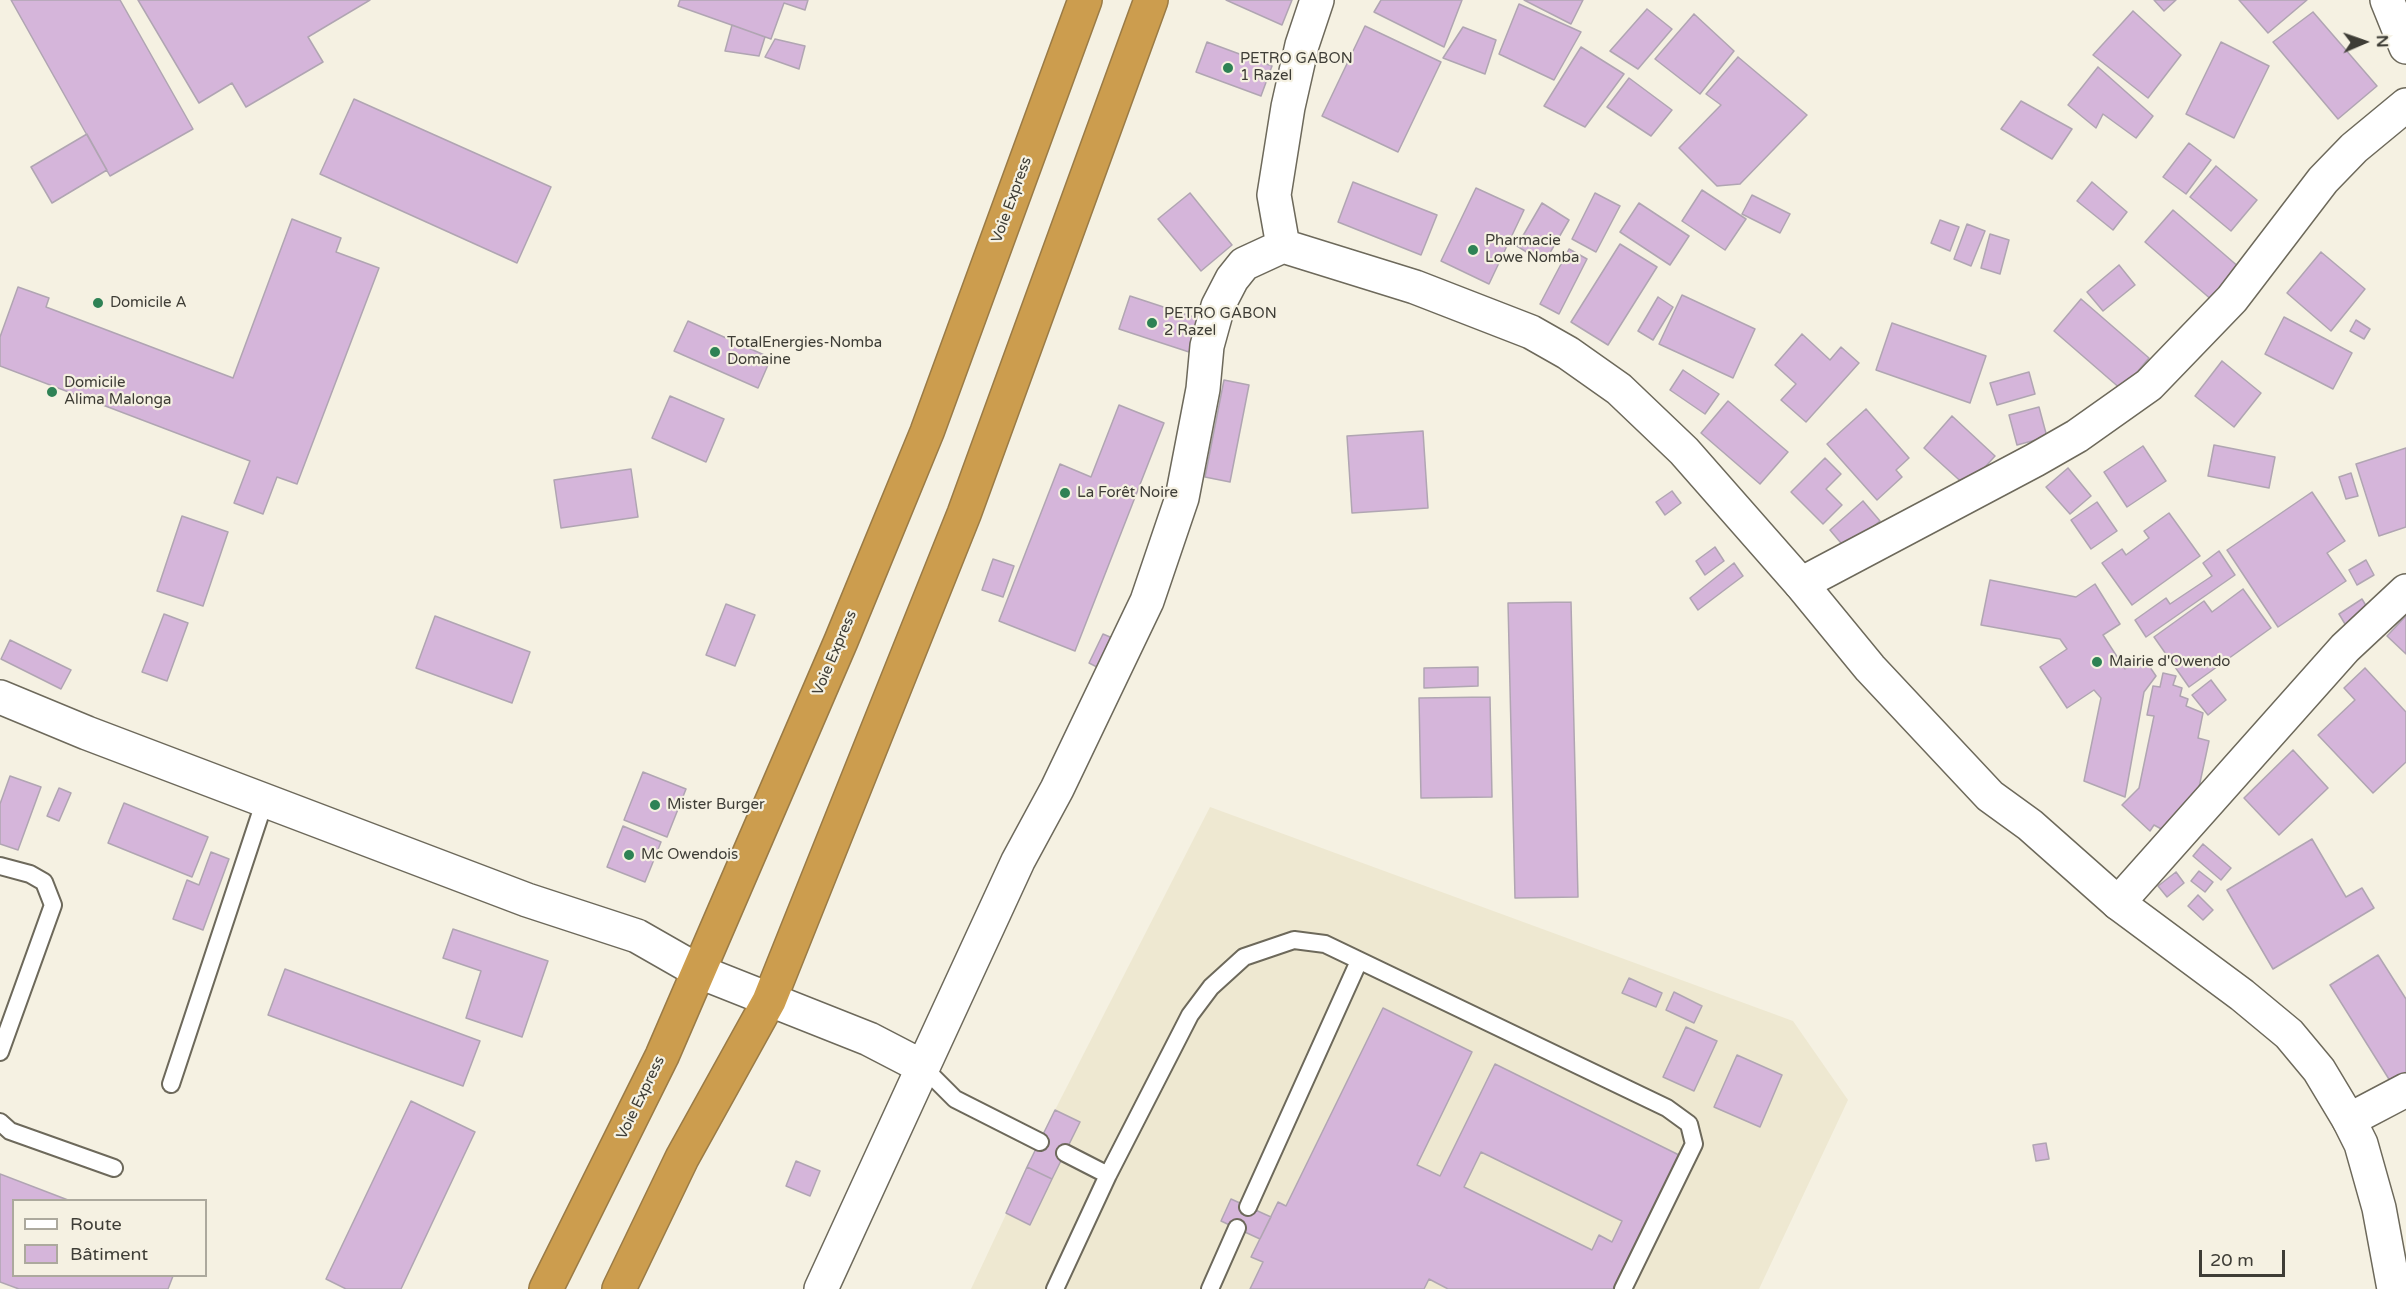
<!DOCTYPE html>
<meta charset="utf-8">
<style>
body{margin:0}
#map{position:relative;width:2406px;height:1289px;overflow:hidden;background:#f5f1e2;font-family:"Varela Round",sans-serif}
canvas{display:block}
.legend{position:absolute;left:12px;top:1199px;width:195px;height:78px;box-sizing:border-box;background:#f5f1e2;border:2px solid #aca99d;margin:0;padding:8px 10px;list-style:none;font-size:18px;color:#3e3d36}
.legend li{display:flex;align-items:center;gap:12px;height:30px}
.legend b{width:30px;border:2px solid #aca99d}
.north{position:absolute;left:2334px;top:12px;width:60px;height:60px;-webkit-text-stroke:4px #f5f1e2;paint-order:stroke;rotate:88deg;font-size:16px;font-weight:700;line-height:24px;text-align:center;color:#3e3d36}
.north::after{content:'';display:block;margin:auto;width:21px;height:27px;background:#3e3d36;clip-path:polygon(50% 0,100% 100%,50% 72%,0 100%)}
.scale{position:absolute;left:2199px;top:1250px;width:86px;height:27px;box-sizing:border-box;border:3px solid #3e3d36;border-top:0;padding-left:8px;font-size:18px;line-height:21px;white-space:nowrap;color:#3e3d36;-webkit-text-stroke:4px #f5f1e2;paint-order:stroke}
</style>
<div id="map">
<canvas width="2406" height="1289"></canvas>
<ul class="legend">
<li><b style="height:8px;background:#fff"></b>Route</li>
<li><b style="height:16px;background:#d5b5da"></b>Bâtiment</li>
</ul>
<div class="north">N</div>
<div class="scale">20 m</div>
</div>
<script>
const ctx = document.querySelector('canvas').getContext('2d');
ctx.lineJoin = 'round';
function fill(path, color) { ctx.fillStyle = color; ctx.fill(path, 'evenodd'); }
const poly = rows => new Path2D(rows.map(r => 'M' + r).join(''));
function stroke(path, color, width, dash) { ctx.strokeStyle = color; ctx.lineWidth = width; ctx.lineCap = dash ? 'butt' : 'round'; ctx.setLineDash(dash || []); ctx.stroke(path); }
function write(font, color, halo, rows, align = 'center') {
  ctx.font = font + ' "Varela Round",sans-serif'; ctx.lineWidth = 4.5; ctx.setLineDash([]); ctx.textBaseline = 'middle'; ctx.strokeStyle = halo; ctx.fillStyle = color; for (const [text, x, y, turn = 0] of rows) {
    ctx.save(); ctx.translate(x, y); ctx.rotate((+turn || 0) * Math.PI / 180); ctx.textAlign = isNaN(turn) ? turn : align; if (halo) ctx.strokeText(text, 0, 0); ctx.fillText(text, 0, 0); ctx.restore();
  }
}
fill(poly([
 [1210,807,1793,1021,1848,1100,1759,1289,971,1289,1055,1110]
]), '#eee8d1');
const building = poly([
 [11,0,120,0,193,129,110,176,11,0],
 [138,0,370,0,308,37,323,62,246,107,232,83,199,103,138,0],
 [680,0,808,0,805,10,784,3,771,39,678,6,680,0],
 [1226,0,1292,0,1282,25,1226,0],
 [1381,0,1462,0,1444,47,1374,12,1381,0],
 [1524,0,1583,0,1571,24,1524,0],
 [2154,0,2176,0,2164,11,2154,0],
 [2239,0,2307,0,2268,33,2239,0],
 [1519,4,1581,32,1554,80,1499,54,1519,4],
 [1647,9,1672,29,1638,69,1610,51,1647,9],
 [2133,11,2181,55,2148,98,2093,55,2133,11],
 [2313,12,2377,86,2338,119,2273,42,2313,12],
 [1694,14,1734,51,1700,94,1655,59,1694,14],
 [732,25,765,37,759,56,725,51,732,25],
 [1365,26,1441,62,1398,152,1322,116,1365,26],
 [1463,27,1496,40,1485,74,1443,58,1463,27],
 [775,39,805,46,799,69,765,57,775,39],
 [1207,42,1272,66,1261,96,1196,72,1207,42],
 [2221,42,2269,66,2234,138,2186,114,2221,42],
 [1581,47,1624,74,1585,127,1544,106,1581,47],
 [1738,57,1807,115,1740,184,1717,186,1679,148,1721,105,1706,94,1738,57],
 [2098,67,2153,116,2136,138,2103,114,2096,128,2068,105,2098,67],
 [1629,78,1672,110,1651,136,1607,107,1629,78],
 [354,99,551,187,517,263,320,174,354,99],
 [2021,101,2072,129,2052,159,2001,129,2021,101],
 [87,134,107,170,52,203,31,167,87,134],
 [2189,143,2211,160,2186,194,2163,177,2189,143],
 [2216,166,2257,200,2231,231,2190,197,2216,166],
 [1353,182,1437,215,1421,255,1338,222,1353,182],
 [2092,182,2127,212,2113,230,2077,201,2092,182],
 [1476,188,1524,210,1489,284,1441,261,1476,188],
 [1702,190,1746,219,1725,250,1682,221,1702,190],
 [1190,193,1232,245,1201,271,1158,219,1190,193],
 [1595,193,1620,206,1596,252,1572,239,1595,193],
 [1752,195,1790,214,1780,233,1742,214,1752,195],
 [1542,203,1569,220,1544,263,1517,246,1542,203],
 [1639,203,1689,236,1670,265,1620,232,1639,203],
 [2173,210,2240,268,2213,301,2145,242,2173,210],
 [292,219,341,238,336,252,379,268,297,484,277,477,263,514,234,503,250,461,0,366,0,337,18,287,49,298,46,307,233,378,292,219],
 [1940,220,1959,227,1950,251,1931,243,1940,220],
 [1967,224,1985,231,1971,266,1954,259,1967,224],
 [1990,234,2009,240,2000,274,1981,268,1990,234],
 [1620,244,1657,267,1608,345,1571,322,1620,244],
 [1569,249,1587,259,1559,314,1540,304,1569,249],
 [2321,252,2365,289,2331,331,2287,293,2321,252],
 [2119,265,2135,285,2103,311,2087,292,2119,265],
 [1682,295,1755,329,1733,378,1659,344,1682,295],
 [1130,296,1200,319,1189,352,1119,329,1130,296],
 [1658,297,1673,307,1653,340,1638,331,1658,297],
 [2081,299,2149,358,2122,390,2054,331,2081,299],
 [2284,317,2352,353,2333,389,2265,354,2284,317],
 [2356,320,2370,329,2364,339,2350,331,2356,320],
 [688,321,771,358,758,388,674,351,688,321],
 [1892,323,1986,356,1970,403,1876,370,1892,323],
 [1802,334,1830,360,1841,347,1859,363,1806,422,1781,400,1796,384,1775,365,1802,334],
 [2222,361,2261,393,2234,427,2195,396,2222,361],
 [1683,370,1719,394,1705,414,1670,390,1683,370],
 [2029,372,2035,394,1997,405,1990,383,2029,372],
 [1224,380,1249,385,1230,482,1205,477,1224,380],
 [670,396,724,419,706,462,652,438,670,396],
 [1728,401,1788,452,1760,484,1701,433,1728,401],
 [1119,405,1164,423,1075,651,999,621,1060,464,1091,477,1119,405],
 [2039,407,2047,437,2017,445,2009,415,2039,407],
 [1866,409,1909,458,1896,470,1902,477,1877,500,1827,444,1866,409],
 [1952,416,1995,456,1967,487,1924,448,1952,416],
 [1423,431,1428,508,1352,513,1347,436,1423,431],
 [2214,445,2275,457,2269,488,2208,476,2214,445],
 [2143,446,2166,481,2127,507,2104,472,2143,446],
 [2406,448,2406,527,2379,536,2356,464,2406,448],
 [1825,458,1841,474,1826,489,1842,505,1823,524,1791,492,1825,458],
 [2068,468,2091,496,2070,514,2046,487,2068,468],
 [631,469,638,517,561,528,554,480,631,469],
 [2351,473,2358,496,2346,499,2339,477,2351,473],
 [1672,491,1681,503,1665,515,1656,502,1672,491],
 [2312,492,2345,541,2327,553,2346,581,2278,627,2227,550,2312,492],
 [1863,501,1880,521,1846,549,1830,530,1863,501],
 [2097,502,2117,531,2091,549,2071,520,2097,502],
 [2169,513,2200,556,2132,605,2102,563,2122,549,2126,555,2149,538,2144,531,2169,513],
 [182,516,228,532,203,606,157,591,182,516],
 [1715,547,1724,561,1705,575,1696,561,1715,547],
 [2219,551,2235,575,2146,637,2135,620,2166,598,2170,604,2212,576,2203,563,2219,551],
 [993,559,1014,566,1003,597,982,590,993,559],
 [2366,560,2374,575,2357,585,2349,570,2366,560],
 [1734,563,1743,576,1698,610,1690,598,1734,563],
 [1990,580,2076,597,2095,584,2120,624,2103,635,2125,669,2143,657,2156,676,2144,692,2125,797,2084,781,2101,698,2094,690,2067,708,2040,667,2067,649,2060,639,1981,625,1990,580],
 [2243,589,2271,628,2189,687,2154,637,2204,601,2212,612,2243,589],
 [2362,599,2371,614,2348,629,2339,614,2362,599],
 [1571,602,1578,897,1515,898,1508,603,1571,602],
 [726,604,755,615,735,666,706,655,726,604],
 [164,614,188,623,167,681,142,672,164,614],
 [435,616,530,652,512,703,416,668,435,616],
 [2406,616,2406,654,2387,636,2406,616],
 [1103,634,1117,640,1103,670,1089,663,1103,634],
 [10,640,71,670,61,689,1,659,10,640],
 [1478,667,1478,686,1424,688,1424,668,1478,667],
 [2365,668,2406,712,2406,762,2373,793,2318,735,2355,700,2344,688,2365,668],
 [2163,673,2176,676,2173,685,2182,688,2180,696,2188,699,2186,706,2203,713,2198,738,2209,741,2196,801,2165,831,2154,825,2150,831,2122,805,2139,788,2154,716,2147,715,2153,686,2160,687,2163,673],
 [2211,680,2226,700,2208,715,2192,695,2211,680],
 [1490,697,1492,797,1421,798,1419,698,1490,697],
 [2293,750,2328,788,2279,835,2244,798,2293,750],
 [643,772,686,789,667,837,624,820,643,772],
 [10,776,41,787,18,850,0,844,0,804,10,776],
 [59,788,71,793,59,821,47,816,59,788],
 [124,803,208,837,192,877,108,843,124,803],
 [623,826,661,842,645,882,607,867,623,826],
 [2312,839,2346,897,2362,888,2374,908,2273,969,2227,890,2312,839],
 [2203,844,2231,868,2221,880,2193,856,2203,844],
 [211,852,229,859,203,930,173,919,187,880,199,885,211,852],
 [2199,871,2213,882,2205,892,2191,881,2199,871],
 [2176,872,2184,883,2167,897,2158,886,2176,872],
 [2198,895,2213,910,2203,920,2188,906,2198,895],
 [453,929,548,961,522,1037,466,1018,481,971,443,958,453,929],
 [2378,955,2406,999,2406,1075,2392,1084,2330,985,2378,955],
 [285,969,480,1041,463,1086,268,1015,285,969],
 [1629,978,1662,993,1656,1007,1622,993,1629,978],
 [1674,992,1702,1006,1694,1023,1666,1010,1674,992],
 [1383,1008,1472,1052,1417,1165,1440,1176,1495,1064,1679,1155,1613,1289,1448,1289,1429,1279,1424,1289,1250,1289,1263,1262,1251,1257,1278,1202,1286,1206,1383,1008],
 [1481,1152,1622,1221,1612,1242,1599,1235,1592,1250,1464,1187,1481,1152],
 [1686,1027,1717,1041,1694,1091,1663,1077,1686,1027],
 [1737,1055,1782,1075,1760,1127,1714,1107,1737,1055],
 [411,1101,475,1132,401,1289,346,1289,326,1279,411,1101],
 [1055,1110,1080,1122,1052,1179,1027,1167,1055,1110],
 [2046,1143,2049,1159,2036,1161,2033,1145,2046,1143],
 [796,1161,820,1171,810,1196,786,1186,796,1161],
 [1027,1167,1052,1179,1030,1225,1006,1213,1027,1167],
 [0,1174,68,1200,14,1200,14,1276,173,1276,168,1289,19,1289,0,1282,0,1174],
 [1231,1199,1271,1217,1260,1239,1221,1221,1231,1199]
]);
fill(building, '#d5b5da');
stroke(building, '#b0a5b2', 1.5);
const lane = poly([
 [0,866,30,874,44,882,53,905,0,1052],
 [923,1067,955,1099,1040,1142],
 [171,1084,265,800],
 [0,1122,10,1131,114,1168],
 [1065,1153,1108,1175],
 [1248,1207,1359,961],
 [1055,1289,1108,1175,1190,1015,1211,987,1244,957,1294,940,1325,944,1667,1108,1689,1124,1694,1144,1623,1289],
 [1210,1289,1237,1228]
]);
const street = poly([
 [2387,0,2406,47],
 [1801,584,2035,460,2077,436,2149,385,2232,299,2323,180,2354,148,2406,105],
 [0,697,87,733,527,900,637,936,700,972],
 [2118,903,2345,648,2406,591],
 [2349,1120,2406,1090],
 [821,1289,923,1067]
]);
const secondary = poly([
 [1283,246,1274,195,1288,107,1302,45,1317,0],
 [700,972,869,1039,923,1067,1018,861,1057,789,1147,601,1182,498,1203,389,1207,346,1218,306,1232,279,1244,264,1283,246,1415,287,1531,332,1568,353,1619,389,1684,451,1801,584,1870,668,1990,796,2030,825,2118,903,2242,995,2289,1034,2319,1070,2349,1120,2361,1144,2379,1208,2394,1289]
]);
const highway = poly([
 [546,1289,662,1056,841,641,927,432,1085,0],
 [619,1289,682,1158,769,1001,964,514,1151,0]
]);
stroke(lane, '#6d695b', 20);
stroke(street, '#6d695b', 36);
stroke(secondary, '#6d695b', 36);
stroke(highway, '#9a7b46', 36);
stroke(lane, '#fff', 16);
stroke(street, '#fff', 33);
stroke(secondary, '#fff', 33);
stroke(highway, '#cc9d4e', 33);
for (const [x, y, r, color] of [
 [1228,68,6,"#2e8255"],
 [1473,250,6,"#2e8255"],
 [98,303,6,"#2e8255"],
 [1152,323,6,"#2e8255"],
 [715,352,6,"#2e8255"],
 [52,392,6,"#2e8255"],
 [1065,493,6,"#2e8255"],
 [2097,662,6,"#2e8255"],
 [655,805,6,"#2e8255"],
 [629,855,6,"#2e8255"]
]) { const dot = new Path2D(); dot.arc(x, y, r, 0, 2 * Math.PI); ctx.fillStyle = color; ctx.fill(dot); stroke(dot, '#f5f1e2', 2); }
write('15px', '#3e3d36', '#f5f1e2', [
 ["PETRO GABON",1240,59],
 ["1 Razel",1240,76],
 ["Pharmacie",1485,241],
 ["Lowe Nomba",1485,258],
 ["Domicile A",110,303],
 ["PETRO GABON",1164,314],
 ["2 Razel",1164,331],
 ["TotalEnergies-Nomba",727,343],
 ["Domaine",727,360],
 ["Domicile",64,383],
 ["Alima Malonga",64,400],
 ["La Forêt Noire",1077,493],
 ["Mairie d'Owendo",2109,662],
 ["Mister Burger",667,805],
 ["Mc Owendois",641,855]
], 'left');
write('15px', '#3e3d36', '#f5f1e2', [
 ["Voie Express",1012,200,-70],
 ["Voie Express",835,653,-67],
 ["Voie Express",641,1098,-64]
]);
</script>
